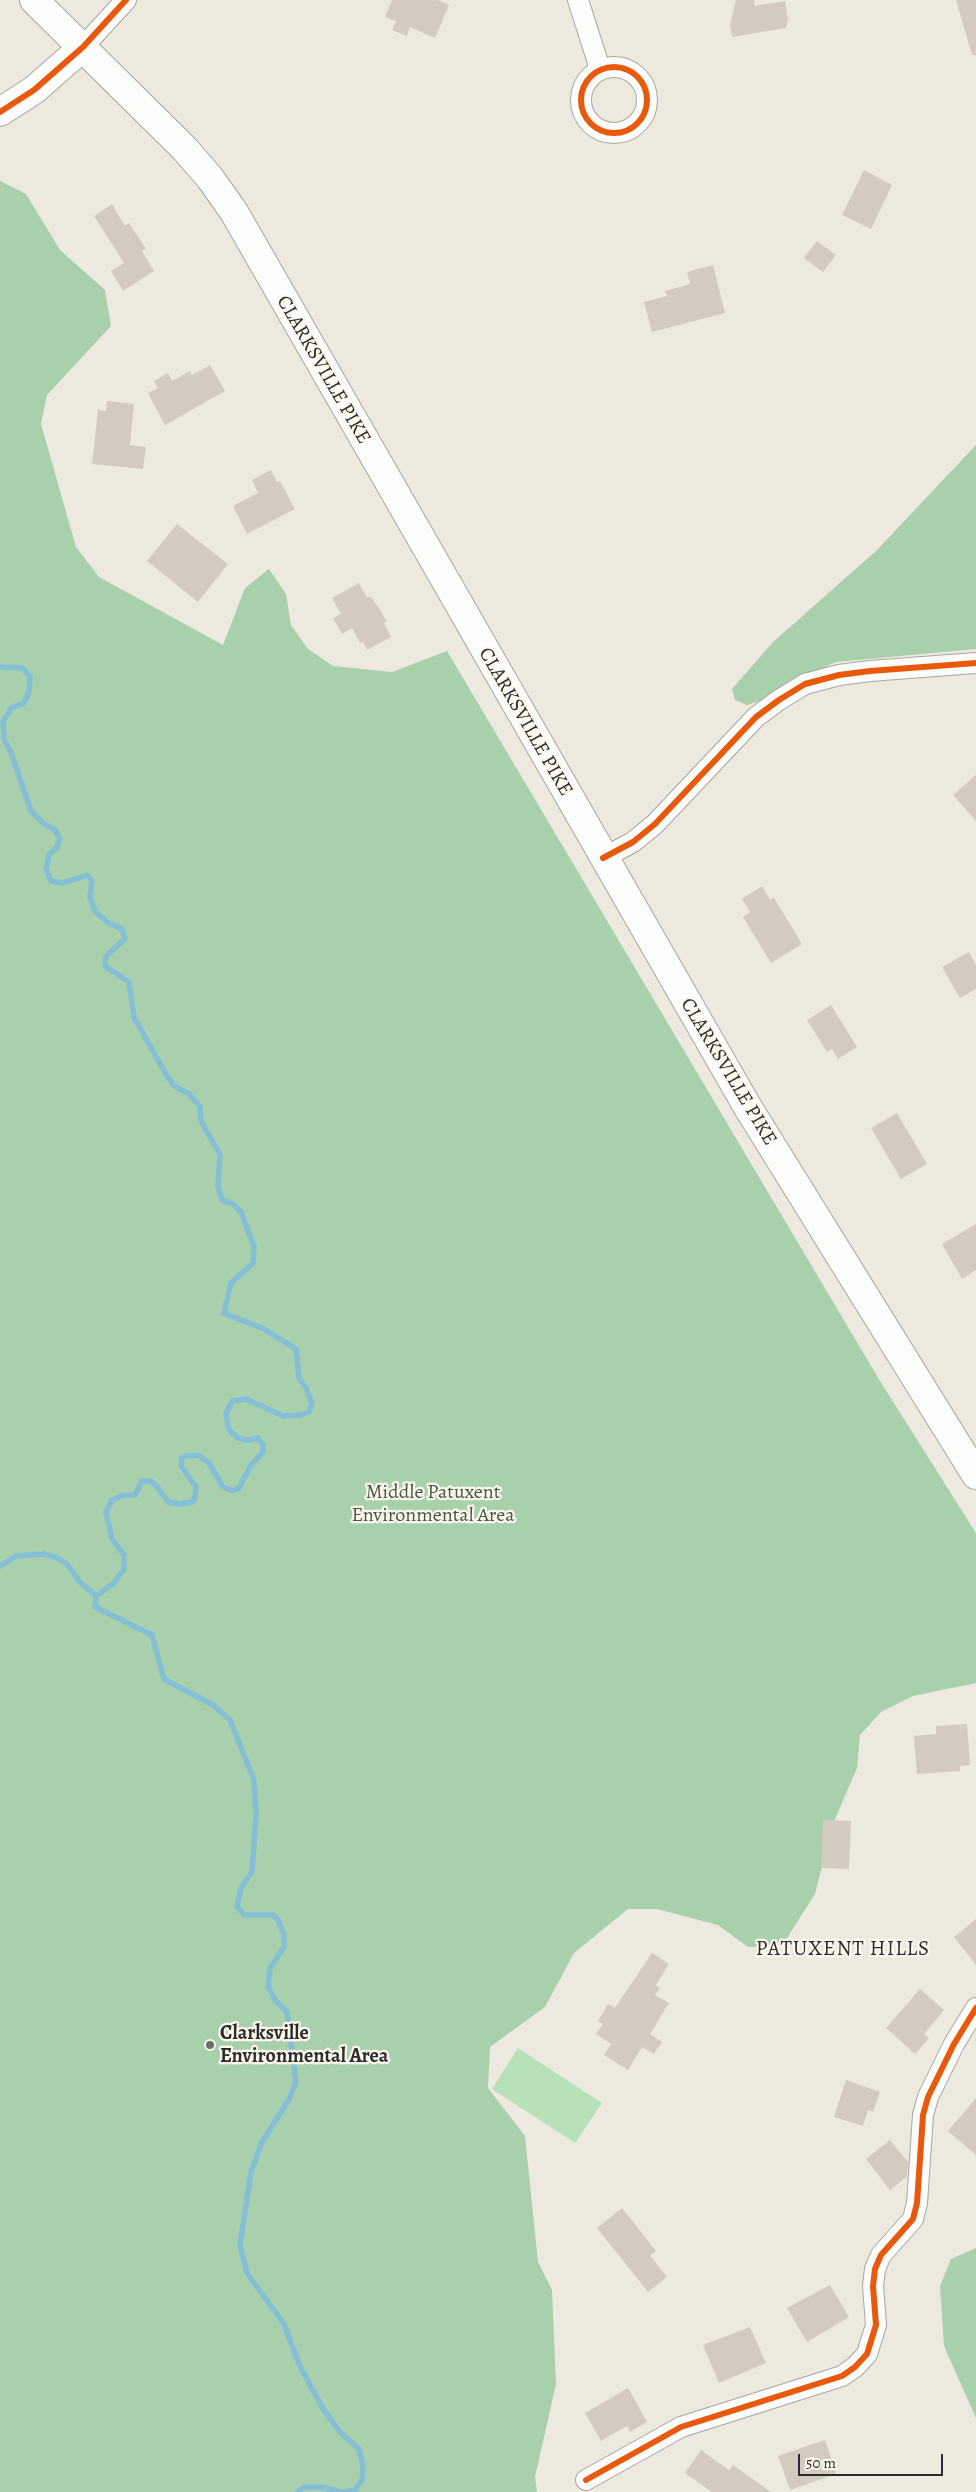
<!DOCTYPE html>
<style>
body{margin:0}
#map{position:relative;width:976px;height:2492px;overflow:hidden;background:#eee9de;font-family:Alegreya,serif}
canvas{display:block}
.scale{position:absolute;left:798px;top:2454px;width:145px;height:22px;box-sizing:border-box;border:2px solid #2b2b2b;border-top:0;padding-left:6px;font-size:15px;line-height:18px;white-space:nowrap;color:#2b2b2b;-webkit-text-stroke:4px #fbf7ec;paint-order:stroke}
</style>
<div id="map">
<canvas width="976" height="2492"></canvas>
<div class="scale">50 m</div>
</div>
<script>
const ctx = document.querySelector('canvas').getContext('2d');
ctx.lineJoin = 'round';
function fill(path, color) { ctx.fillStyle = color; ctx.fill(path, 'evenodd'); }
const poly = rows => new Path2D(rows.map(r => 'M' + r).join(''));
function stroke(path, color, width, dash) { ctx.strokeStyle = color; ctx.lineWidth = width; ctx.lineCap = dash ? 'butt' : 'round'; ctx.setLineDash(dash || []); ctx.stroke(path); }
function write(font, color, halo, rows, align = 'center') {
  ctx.font = font + ' Alegreya,serif'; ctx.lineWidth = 4.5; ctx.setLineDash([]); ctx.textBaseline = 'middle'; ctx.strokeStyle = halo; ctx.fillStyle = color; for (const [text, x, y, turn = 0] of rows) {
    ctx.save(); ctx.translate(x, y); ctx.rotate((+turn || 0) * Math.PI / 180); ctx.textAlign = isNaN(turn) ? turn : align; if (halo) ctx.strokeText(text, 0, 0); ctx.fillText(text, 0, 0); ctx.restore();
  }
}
fill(poly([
 [518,2048,602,2103,575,2143,492,2089]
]), '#b7e1ba');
fill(poly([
 [0,181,26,194,60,250,105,290,111,326,47,395,41,424,76,547,99,577,223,645,245,588,269,569,286,594,291,625,308,649,333,666,392,672,447,651,880,1381,976,1533,976,1683,913,1696,881,1712,860,1735,857,1768,832,1826,815,1894,782,1946,748,1947,718,1925,657,1909,628,1909,574,1953,545,2007,490,2047,488,2088,525,2136,538,2262,552,2290,556,2384,535,2477,537,2492,0,2492],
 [976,445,976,649,836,662,788,684,764,700,747,705,735,700,732,689,773,642,876,551],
 [976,2248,976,2418,944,2346,940,2286,951,2259]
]), '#a8d0ac');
stroke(poly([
 [0,667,23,668,30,677,29,692,24,703,11,708,3,722,4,739,12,755,31,811,44,824,55,830,60,839,57,847,49,855,46,869,51,881,63,883,87,875,92,881,90,898,95,911,107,922,122,929,125,939,106,956,105,966,129,982,134,1017,167,1076,174,1086,189,1094,200,1107,201,1121,220,1155,218,1186,222,1200,233,1204,241,1212,254,1246,253,1263,231,1283,224,1313,264,1329,296,1349,299,1378,306,1388,312,1403,309,1412,300,1415,283,1416,246,1399,232,1401,226,1414,229,1430,238,1438,248,1440,258,1438,263,1445,263,1452,251,1465,239,1488,233,1491,223,1487,209,1463,198,1455,187,1456,181,1458,182,1467,196,1487,195,1498,192,1502,179,1504,168,1502,158,1488,151,1481,142,1481,135,1495,124,1495,112,1500,106,1512,112,1539,124,1555,124,1569,114,1583,96,1596,95,1607,152,1635,164,1679,213,1705,230,1720,254,1780,256,1813,252,1872,241,1888,237,1906,244,1915,273,1915,278,1920,284,1935,284,1947,270,1968,268,1987,276,2001,287,2012,296,2082,289,2099,261,2144,251,2172,240,2245,247,2273,284,2324,299,2364,323,2409,340,2432,359,2449,363,2465,362,2480,355,2490,343,2492],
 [0,1566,16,1556,44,1554,57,1558,67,1564,79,1581,96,1596],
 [297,2492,305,2487,321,2487,340,2492]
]), '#84bfd6', 5.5);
fill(poly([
 [392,0,438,0,449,5,435,38,410,27,407,36,392,30,396,21,385,17],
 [736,0,754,0,755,6,785,1,788,20,786,28,732,37,730,24],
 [956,0,976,0,976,55,972,55],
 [864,170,892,185,871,229,842,215],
 [112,204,125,226,129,223,146,249,142,251,154,271,123,291,111,271,124,263,94,216],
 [817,241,836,255,823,272,804,258],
 [713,265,725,313,652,332,644,302,667,296,665,291,690,284,687,272],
 [210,365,225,391,165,425,148,393,158,388,154,381,168,373,172,381,190,371,192,375],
 [107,401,134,404,130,445,146,447,143,469,92,464,98,410,106,411],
 [271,470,277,482,280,481,295,509,247,534,233,506,258,493,252,480],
 [177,524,228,564,198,602,147,561],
 [359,583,367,598,370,596,379,608,387,622,384,623,391,637,367,650,363,642,360,643,352,628,342,634,333,618,341,614,332,598],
 [976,775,976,821,953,795],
 [762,886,770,900,774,898,802,944,771,963,743,917,750,912,742,899],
 [969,952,976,965,976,989,960,998,942,967],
 [831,1005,857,1047,838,1059,832,1049,827,1052,807,1020],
 [897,1113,927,1164,901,1179,871,1128],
 [976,1224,976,1270,962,1279,942,1244],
 [967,1724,970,1765,960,1766,960,1771,917,1774,914,1736,936,1734,936,1726],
 [823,1820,851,1821,849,1869,821,1868],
 [976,1919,976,1965,954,1937],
 [652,1953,669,1964,656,1985,660,1988,655,1995,669,2003,650,2034,662,2042,654,2054,642,2047,628,2070,604,2055,611,2044,596,2034,603,2024,598,2021,608,2004,615,2008],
 [920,1989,944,2010,924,2034,929,2038,915,2054,886,2028],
 [846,2080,880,2092,873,2112,868,2110,863,2126,834,2117],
 [976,2098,976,2155,948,2131],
 [890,2140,908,2162,907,2177,890,2190,866,2159],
 [622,2208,656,2251,650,2256,667,2277,648,2292,597,2228],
 [830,2285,849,2317,807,2342,787,2308],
 [750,2327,766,2363,719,2383,703,2345],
 [628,2388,647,2422,630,2432,627,2426,601,2441,585,2413],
 [825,2440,836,2474,790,2490,778,2456],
 [701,2450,729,2470,733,2465,771,2492,712,2492,685,2473]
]), '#d4cbc0');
const street = poly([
 [578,0,600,69],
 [83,47,126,0],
 '581 100a33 33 0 1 1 66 0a33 33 0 1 1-66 0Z',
 [603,858,633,842,655,824,756,717,779,700,805,684,839,675,870,671,976,663],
 [586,2480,681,2427,842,2376,855,2367,867,2354,876,2325,873,2286,875,2269,881,2255,913,2219,917,2203,923,2115,928,2097,954,2044,976,2008]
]);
const secondary = poly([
 [0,112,34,90,83,47]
]);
const primary = poly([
 [34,0,184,148,210,178,234,212,747,1106,976,1475]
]);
stroke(street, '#a8a59f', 22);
stroke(secondary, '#a8a59f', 30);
stroke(primary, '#a8a59f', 30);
stroke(street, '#fcfcfa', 20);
stroke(secondary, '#fcfcfa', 28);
stroke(primary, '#fcfcfa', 28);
stroke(poly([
 '581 100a33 33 0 1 1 66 0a33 33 0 1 1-66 0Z',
 [0,112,34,90,83,47,126,0],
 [603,858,633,842,655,824,756,717,779,700,805,684,839,675,870,671,976,663],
 [586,2480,681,2427,842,2376,855,2367,867,2354,876,2325,873,2286,875,2269,881,2255,913,2219,917,2203,923,2115,928,2097,954,2044,976,2008]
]), '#e8590c', 6);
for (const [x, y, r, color] of [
 [210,2045,5,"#6f6e6a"]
]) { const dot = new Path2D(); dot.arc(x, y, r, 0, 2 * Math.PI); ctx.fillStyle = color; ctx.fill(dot); stroke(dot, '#fbf7ec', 2); }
write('20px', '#2b2b2b', '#fbf7ec', [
 ["CLARKSVILLE PIKE",323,370,60],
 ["CLARKSVILLE PIKE",525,722,60],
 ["CLARKSVILLE PIKE",728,1072,59]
]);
write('20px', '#435747', '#fbf7ec', [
 ["Middle Patuxent",433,1493],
 ["Environmental Area",433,1516]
]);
write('bold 20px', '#2b2b2b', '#fbf7ec', [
 ["Clarksville",220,2034],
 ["Environmental Area",220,2057]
], 'left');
ctx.letterSpacing = '1px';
write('21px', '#2b2b2b', '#fbf7ec', [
 ["PATUXENT HILLS",843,1950]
]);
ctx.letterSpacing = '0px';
</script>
